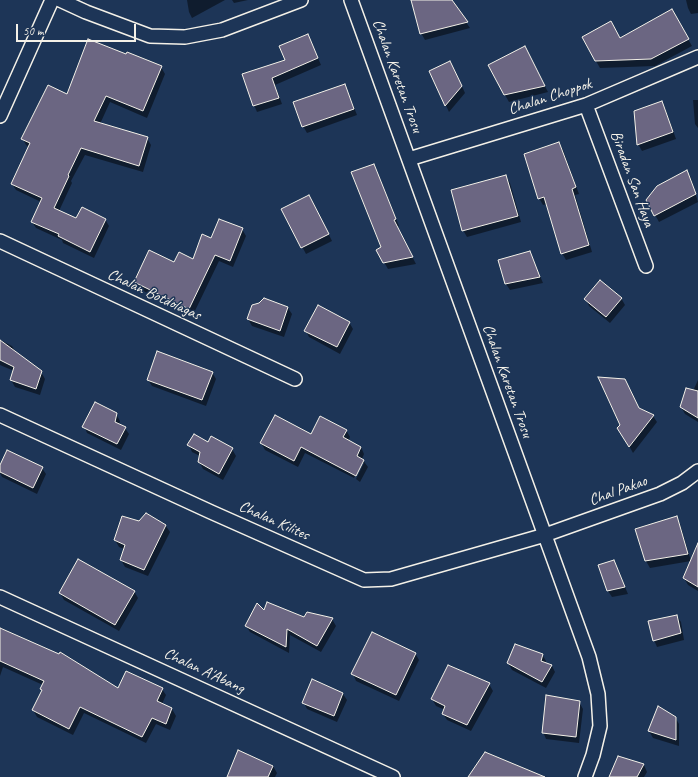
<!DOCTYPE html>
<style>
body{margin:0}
#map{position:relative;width:698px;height:777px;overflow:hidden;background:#1d3557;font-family:Caveat,sans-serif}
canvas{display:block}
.scale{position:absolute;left:16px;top:24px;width:120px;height:18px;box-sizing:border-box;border:2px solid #f4f1e8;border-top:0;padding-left:5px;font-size:12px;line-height:14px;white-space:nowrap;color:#f4f1e8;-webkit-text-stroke:3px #1d3557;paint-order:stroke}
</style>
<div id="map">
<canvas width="698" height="777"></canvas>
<div class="scale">50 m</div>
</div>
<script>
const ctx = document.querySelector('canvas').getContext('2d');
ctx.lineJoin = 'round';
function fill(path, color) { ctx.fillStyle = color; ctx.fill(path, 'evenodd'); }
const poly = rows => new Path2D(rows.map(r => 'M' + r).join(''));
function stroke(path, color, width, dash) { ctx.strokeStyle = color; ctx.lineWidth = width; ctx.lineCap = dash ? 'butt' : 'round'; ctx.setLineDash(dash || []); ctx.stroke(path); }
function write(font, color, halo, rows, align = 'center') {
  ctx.font = font + ' Caveat,sans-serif'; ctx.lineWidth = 3; ctx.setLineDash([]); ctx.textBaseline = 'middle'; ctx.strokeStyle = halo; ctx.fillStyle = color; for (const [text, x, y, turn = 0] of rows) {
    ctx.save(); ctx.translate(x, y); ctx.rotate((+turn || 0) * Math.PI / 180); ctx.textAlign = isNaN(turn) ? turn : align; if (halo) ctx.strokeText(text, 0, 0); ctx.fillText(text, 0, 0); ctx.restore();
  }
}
fill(poly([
 [187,0,225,0,192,18,189,12],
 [232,0,248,0,234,3],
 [412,0,451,0,470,28,425,40,421,33],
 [686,0,698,0,698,13,691,14,688,8],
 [672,11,692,46,655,66,600,68,596,61,620,39],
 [311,42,321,65,275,85,282,104,257,112,254,105,244,74,287,61],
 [528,54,548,92,509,102,505,95],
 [161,67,165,74,147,118,110,102,100,124,147,138,151,145,143,172,85,155,71,181,72,183,59,211,76,219,105,219,109,226,94,258,63,243,62,240,36,228,32,222,41,202,16,190,12,184,29,147,26,145,23,139,67,96],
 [454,69,465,93,449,112,430,71],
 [344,85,348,92,357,115,307,133,303,126],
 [693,100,698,100,698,128,695,124],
 [661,102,665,108,676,139,642,151,638,144],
 [559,143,563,150,579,194,575,195,592,252,566,260,562,253,547,204,543,205,539,198],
 [374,165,377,171,399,226,397,227,416,264,388,269,384,262],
 [687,171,691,178,698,202,659,222,647,200],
 [506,176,510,183,521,222,467,237,463,230],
 [313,203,332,241,306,254,283,210],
 [242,229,246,236,233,267,219,261,193,315,139,289,135,282,193,260,212,239],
 [530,252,543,283,510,290,506,284,499,261],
 [621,298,625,305,610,323,589,306,586,299],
 [288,308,292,314,284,337,252,326,248,319],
 [349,322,353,329,340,354,309,337,306,331],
 [0,340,12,346,16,353,41,372,45,379,40,395,15,387,11,380,14,371,0,365],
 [212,372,216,379,206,406,152,386,148,380],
 [698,380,698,422,685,414,681,407,693,391],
 [639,410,653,416,657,422,633,453,619,428],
 [116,414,120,421,119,425,125,428,129,434,121,450,87,433,84,426],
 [346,430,350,437,348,441,361,447,364,454,362,459,368,467,360,482,356,479,364,463,362,463,354,478,305,453,298,467,265,450,261,443],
 [208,443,232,449,236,456,223,480,203,469,199,462,200,456,192,452,189,445],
 [0,467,42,468,46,474,37,494,2,477,0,473],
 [676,518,680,524,691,561,698,561,698,591,688,585,684,578,691,561,650,568,646,561,637,529],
 [139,522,166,526,170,532,148,576,125,567,121,560,124,549,119,547,115,540],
 [617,568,628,594,612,597,608,591],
 [134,591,138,598,119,631,64,600,60,593],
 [264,612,304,618,332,619,336,626,321,652,290,635,289,653,250,632,246,626],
 [677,616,681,622,684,640,657,647,654,640],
 [0,628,10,632,11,633,119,689,162,689,166,695,162,704,172,709,176,716,170,730,156,724,146,743,84,713,73,735,37,717,33,710,42,691,41,689,43,685,3,667,0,676],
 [415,653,419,660,399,701,356,681,353,674],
 [542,654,546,661,545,664,552,666,555,672,546,688,512,670,508,663],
 [489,684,493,691,471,731,447,720,443,714,445,710,436,706,432,699],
 [343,694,347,700,337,722,307,709,304,703],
 [579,702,583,709,579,743,546,739,543,732],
 [675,717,679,724,679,746,653,738,649,731],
 [619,757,644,765,647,772,644,777,612,777],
 [273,766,277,773,275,777,228,777]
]), '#0007');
const building = poly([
 [411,0,452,0,468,22,420,34,411,0],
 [672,9,689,39,651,59,595,61,582,37,611,21,620,38,672,9],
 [308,34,318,58,272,78,279,98,253,106,242,74,285,60,279,46,308,34],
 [88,39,126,54,127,52,162,66,143,111,106,96,94,121,148,137,139,166,81,148,68,175,69,176,54,208,76,218,82,207,106,219,90,252,58,236,59,234,31,222,42,198,11,184,30,143,21,139,48,85,67,94,88,39],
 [525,46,545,86,504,95,488,65,525,46],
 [450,61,462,86,445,106,429,71,450,61],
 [345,84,354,109,302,127,293,102,345,84],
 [662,101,673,132,637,145,634,111,662,101],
 [559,142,576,187,572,189,589,245,561,254,544,197,538,199,524,154,559,142],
 [374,164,396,219,394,220,413,257,383,263,376,250,381,247,351,172,374,164],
 [687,170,696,194,654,216,646,200,657,186,687,170],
 [506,175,518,216,462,231,451,190,506,175],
 [309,195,329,234,301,248,281,209,309,195],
 [219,219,243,228,230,261,215,255,189,309,134,282,149,250,174,262,179,252,193,259,202,234,211,238,219,219],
 [530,251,540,277,505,284,498,260,530,251],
 [600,280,622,298,606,317,584,299,600,280],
 [264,298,288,307,280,331,247,319,252,305,259,303,264,298],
 [318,305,350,322,337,347,304,331,318,305],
 [0,340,42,371,36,389,10,380,14,367,0,360,0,340],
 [157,351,213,372,202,400,147,380,157,351],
 [598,377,625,379,639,408,654,415,629,447,617,428,620,425,598,377],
 [686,388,698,391,698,418,680,407,686,388],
 [95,402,117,413,115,422,126,427,117,444,82,427,95,402],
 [275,415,311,434,320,416,347,430,343,437,361,447,357,456,364,460,356,476,301,447,294,461,260,443,275,415],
 [194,434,208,442,211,436,233,448,219,474,198,462,200,452,187,445,194,434],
 [7,450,43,467,33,488,0,472,0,465,7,450],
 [146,513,166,525,144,570,120,560,125,545,114,540,122,516,139,521,146,513],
 [677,516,688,554,645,561,635,529,677,516],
 [698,543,698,587,683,578,698,543],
 [78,559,135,591,115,625,59,593,78,559],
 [614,560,625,587,607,591,598,565,614,560],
 [267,602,304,617,307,612,333,618,317,646,287,629,286,647,245,626,257,603,264,610,267,602],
 [677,615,681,633,653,641,648,621,677,615],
 [0,628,59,654,60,652,118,688,126,671,163,688,157,701,172,708,166,724,152,718,142,737,80,707,69,729,32,710,42,690,40,689,44,681,0,661,0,628],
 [372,632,416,653,396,695,351,674,372,632],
 [515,644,543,654,541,661,552,665,542,682,507,663,515,644],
 [448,665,490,683,467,725,442,714,445,706,431,699,448,665],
 [312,679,343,693,334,716,302,703,312,679],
 [546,695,580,701,576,737,542,733,546,695],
 [658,706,676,717,676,740,648,731,658,706],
 [238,750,273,766,268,777,227,777,238,750],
 [485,752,545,777,468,777,485,752],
 [618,756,644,764,637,777,609,777,618,756]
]);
fill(building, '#6b6682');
stroke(building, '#f4f1e8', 1);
const minor = poly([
 [60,0,86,12,150,36,185,37,222,30,301,0],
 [351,0,589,657,598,694,600,726,593,755,585,777],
 [586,105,646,266],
 [0,116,52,0],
 [409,159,586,105,698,57],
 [0,241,295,379],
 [0,415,211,512,364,580,391,579,545,535,660,494,682,483,698,471],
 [0,597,393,777]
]);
stroke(minor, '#f4f1e8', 16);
stroke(minor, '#1d3557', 13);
write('16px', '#f4f1e8', '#1d3557', [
 ["Chalan Karetan Trosu",397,76,70],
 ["Chalan Choppok",550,97,-18],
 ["Biradan San Haya",632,179,70],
 ["Chalan Botdolagas",154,295,25],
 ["Chalan Karetan Trosu",507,381,70],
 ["Chal Pakao",618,491,-20],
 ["Chalan Kilites",274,521,24],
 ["Chalan A'Abang",204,671,25]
]);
</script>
